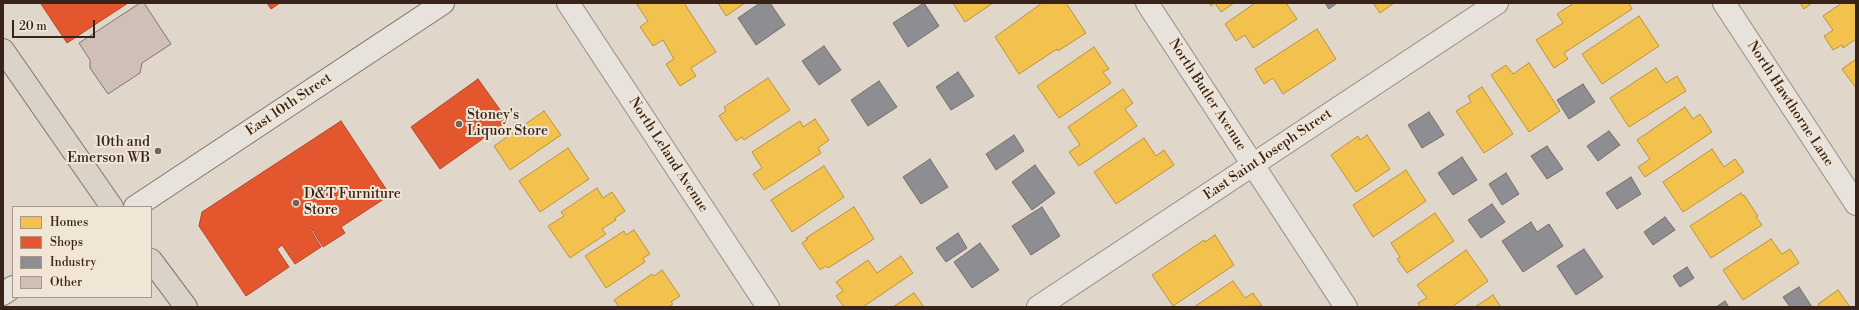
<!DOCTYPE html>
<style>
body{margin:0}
#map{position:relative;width:1859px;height:310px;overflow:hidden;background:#e0d7ca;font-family:"Libre Bodoni",serif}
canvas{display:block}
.frame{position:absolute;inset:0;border:4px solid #38231a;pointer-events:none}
.legend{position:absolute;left:12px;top:206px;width:140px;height:92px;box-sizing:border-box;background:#f1e6d6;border:1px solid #a7988b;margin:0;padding:5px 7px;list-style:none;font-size:12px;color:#38231a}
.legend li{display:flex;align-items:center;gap:8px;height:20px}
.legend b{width:20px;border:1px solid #a7988b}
.scale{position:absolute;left:12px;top:20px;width:83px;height:18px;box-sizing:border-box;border:2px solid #38231a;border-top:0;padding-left:5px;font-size:12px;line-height:14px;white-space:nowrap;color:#38231a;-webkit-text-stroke:3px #f1e6d6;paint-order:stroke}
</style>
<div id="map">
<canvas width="1859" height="310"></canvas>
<div class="frame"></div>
<ul class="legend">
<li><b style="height:11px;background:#f2c14e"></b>Homes</li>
<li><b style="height:11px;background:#e4572e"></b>Shops</li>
<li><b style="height:11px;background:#8d8d92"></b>Industry</li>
<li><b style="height:11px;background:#cfbfb7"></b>Other</li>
</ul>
<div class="scale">20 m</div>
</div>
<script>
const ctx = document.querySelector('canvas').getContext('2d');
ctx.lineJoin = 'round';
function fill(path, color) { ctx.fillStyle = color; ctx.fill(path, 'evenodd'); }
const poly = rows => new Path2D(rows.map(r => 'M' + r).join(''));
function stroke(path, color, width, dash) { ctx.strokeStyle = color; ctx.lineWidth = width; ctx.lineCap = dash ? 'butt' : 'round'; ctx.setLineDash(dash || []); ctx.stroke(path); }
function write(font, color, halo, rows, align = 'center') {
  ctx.font = font + ' "Libre Bodoni",serif'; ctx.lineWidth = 4; ctx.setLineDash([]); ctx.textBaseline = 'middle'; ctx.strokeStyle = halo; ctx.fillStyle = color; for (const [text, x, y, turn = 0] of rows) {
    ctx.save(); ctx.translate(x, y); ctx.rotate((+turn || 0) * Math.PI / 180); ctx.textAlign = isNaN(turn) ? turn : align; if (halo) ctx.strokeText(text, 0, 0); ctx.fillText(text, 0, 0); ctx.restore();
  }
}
const homes = poly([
 [636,3,684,3,716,52,691,68,696,76,680,86,666,64,674,59,663,40,653,46,640,27,648,21,636,3],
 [718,3,745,3,726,16,718,3],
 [953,3,993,3,965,22,953,3],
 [1042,3,1066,3,1086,33,1058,51,1057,49,1019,74,995,37,1042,3],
 [1209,3,1234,3,1221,12,1215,3,1211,6,1209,3],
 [1255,3,1286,3,1297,19,1253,48,1245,35,1236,41,1225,24,1255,3],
 [1373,3,1394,3,1380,13,1373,3],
 [1574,3,1629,3,1632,9,1564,53,1568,59,1554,68,1536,40,1563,23,1557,14,1574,3],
 [1800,3,1812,3,1804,9,1800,3],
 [1842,3,1856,3,1856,39,1843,48,1842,45,1833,50,1824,36,1833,30,1823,16,1842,3],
 [1639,16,1659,46,1602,84,1582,54,1639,16],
 [1317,29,1336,59,1283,94,1273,78,1264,84,1255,69,1317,29],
 [1094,47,1109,69,1103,72,1111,83,1059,118,1037,86,1094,47],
 [1856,59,1856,88,1842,69,1856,59],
 [1529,63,1560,111,1529,132,1491,75,1506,65,1513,74,1529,63],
 [1656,68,1666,83,1677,76,1686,91,1629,127,1610,98,1656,68],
 [768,78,790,110,744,140,742,137,736,141,719,116,726,111,724,107,768,78],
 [1482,87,1513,134,1484,153,1456,111,1471,102,1468,96,1482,87],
 [1123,89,1133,103,1125,109,1137,126,1079,166,1069,152,1080,145,1068,127,1123,89],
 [1685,107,1693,119,1700,114,1712,132,1645,177,1638,167,1650,159,1637,140,1685,107],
 [544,111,561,135,510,170,494,146,544,111],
 [815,119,829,140,818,148,821,153,764,190,753,174,762,168,752,152,800,121,803,127,815,119],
 [1367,135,1390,169,1356,192,1331,155,1358,136,1360,140,1367,135],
 [1144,138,1156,156,1164,150,1174,165,1116,204,1094,172,1144,138],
 [568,148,589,179,540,212,519,181,568,148],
 [1712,149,1724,167,1735,159,1744,172,1683,212,1663,182,1712,149],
 [824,166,844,197,792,232,771,200,824,166],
 [1406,170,1426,201,1373,237,1353,205,1406,170],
 [597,188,603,198,612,192,625,211,615,218,616,220,602,229,606,234,570,258,548,226,564,216,561,212,597,188],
 [1741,193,1743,196,1744,195,1758,216,1756,217,1762,225,1711,258,1690,226,1741,193],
 [854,207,874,239,828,268,826,266,820,270,802,243,808,239,806,238,854,207],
 [1435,213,1454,241,1407,273,1397,259,1400,257,1391,243,1435,213],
 [634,230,650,254,643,258,645,262,606,288,585,256,624,231,626,235,634,230],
 [1215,235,1234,265,1173,306,1152,275,1204,240,1205,242,1215,235],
 [1771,239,1782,254,1790,249,1799,263,1743,300,1723,270,1771,239],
 [1466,250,1488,281,1452,307,1420,307,1418,303,1427,298,1417,285,1466,250],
 [901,256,913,273,863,307,844,307,836,296,843,291,836,282,868,260,877,273,901,256],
 [662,270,680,296,671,302,673,304,668,307,619,307,614,300,652,274,654,276,662,270],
 [1233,281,1245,298,1253,293,1262,306,1194,307,1233,281],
 [1838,290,1850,307,1820,307,1818,304,1838,290],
 [914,293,924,307,893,307,914,293],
 [1493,295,1501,307,1475,307,1493,295]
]);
fill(homes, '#f2c14e');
stroke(homes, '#ba923e', 1);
const shops = poly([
 [42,3,128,3,67,43,41,4,42,3],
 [267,3,280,3,271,9,267,3],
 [478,79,508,121,440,169,411,127,478,79],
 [341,121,390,195,341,227,345,233,323,247,311,228,310,229,321,247,295,264,282,245,277,249,289,267,246,296,199,226,202,212,341,121]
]);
fill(shops, '#e4572e');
stroke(shops, '#b04728', 1);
const industry = poly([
 [760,3,770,3,785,25,756,45,738,18,760,3],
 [924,3,939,26,908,47,893,23,924,3],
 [1325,3,1337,3,1329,9,1325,3],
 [824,46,841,70,819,85,802,61,824,46],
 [958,72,974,96,951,110,936,87,958,72],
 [879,81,897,107,868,126,851,100,879,81],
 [1583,84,1595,102,1569,119,1557,100,1583,84],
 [1429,112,1444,135,1422,148,1408,125,1429,112],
 [1609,131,1620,145,1598,161,1587,146,1609,131],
 [1014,135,1024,151,996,170,986,154,1014,135],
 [1547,146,1563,169,1547,179,1531,156,1547,146],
 [1462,157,1477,180,1453,195,1438,173,1462,157],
 [930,159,948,187,921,204,903,177,930,159],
 [1035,165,1055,193,1032,210,1012,182,1035,165],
 [1506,173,1519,194,1502,205,1489,184,1506,173],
 [1631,177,1641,194,1617,209,1606,193,1631,177],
 [1492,204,1505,222,1481,238,1468,220,1492,204],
 [1042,207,1060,236,1031,255,1012,226,1042,207],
 [1665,217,1675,230,1653,245,1644,232,1665,217],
 [1531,222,1537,232,1549,224,1563,246,1523,272,1502,241,1531,222],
 [958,233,967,248,946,262,936,248,958,233],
 [980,243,999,270,972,288,954,262,980,243],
 [1584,249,1603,277,1576,295,1557,266,1584,249],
 [1687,267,1694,278,1680,287,1673,276,1687,267],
 [1799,287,1812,307,1790,307,1783,297,1799,287],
 [1725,301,1729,307,1716,307,1725,301]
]);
fill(industry, '#8d8d92');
stroke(industry, '#746d6e', 1);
const building = poly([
 [140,3,144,3,171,44,142,63,140,73,108,94,90,68,90,60,79,43,140,3]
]);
fill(building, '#cfbfb7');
stroke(building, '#7e766f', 1);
const minor = poly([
 [568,3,768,307],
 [1147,3,1346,307],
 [1724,3,1856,204],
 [1038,307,1497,3]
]);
const secondary = poly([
 [135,207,443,3],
 [3,294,13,287]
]);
const primary = poly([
 [3,50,112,207],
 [151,260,186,307]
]);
stroke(minor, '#968e86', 24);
stroke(secondary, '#7e766f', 24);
stroke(primary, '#7e766f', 24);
stroke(minor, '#e7e2dc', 22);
stroke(secondary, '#e7e2dc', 22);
stroke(primary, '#dbd3c7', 22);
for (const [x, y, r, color] of [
 [459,124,4,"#736258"],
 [158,151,4,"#736258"],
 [296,203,4,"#736258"]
]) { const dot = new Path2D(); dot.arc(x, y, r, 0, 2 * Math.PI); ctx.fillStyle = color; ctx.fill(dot); stroke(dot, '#f1e6d6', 1.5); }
write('14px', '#38231a', '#f1e6d6', [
 ["North Butler Avenue",1207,95,57],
 ["North Hawthorne Lane",1790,104,57],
 ["East 10th Street",289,105,-34],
 ["North Leland Avenue",668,155,57],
 ["East Saint Joseph Street",1268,155,-34]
]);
write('14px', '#38231a', '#f1e6d6', [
 ["Stoney's",467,116],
 ["Liquor Store",467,132],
 ["10th and",150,143,"right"],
 ["Emerson WB",150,159,"right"],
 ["D&T Furniture",304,195],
 ["Store",304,211]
], 'left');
</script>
